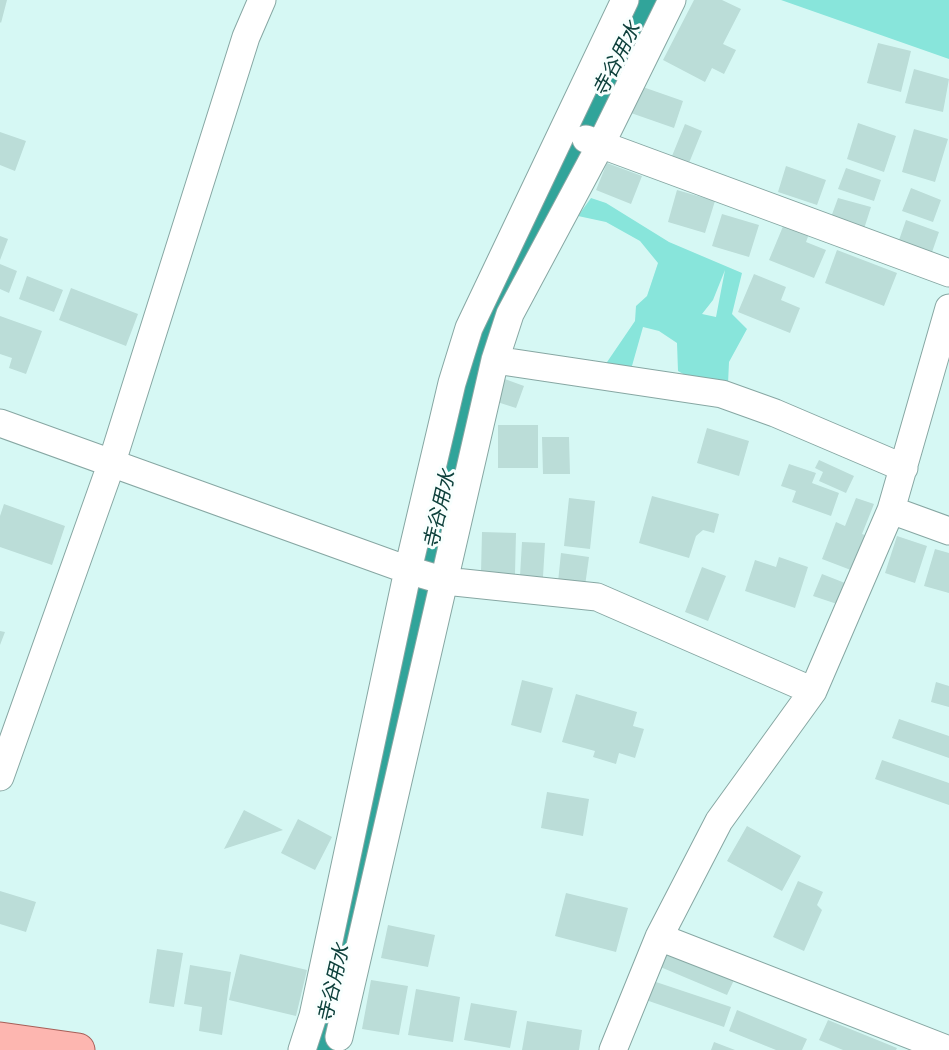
<!DOCTYPE html>
<meta charset="utf-8">
<style>
body{margin:0}
canvas{display:block;background:#d6f8f4}
</style>
<canvas width="949" height="1050"></canvas>
<script>
const ctx = document.querySelector('canvas').getContext('2d');
ctx.lineJoin = 'round';
function fill(path, color) { ctx.fillStyle = color; ctx.fill(path, 'evenodd'); }
const poly = rows => new Path2D(rows.map(r => 'M' + r).join(''));
function stroke(path, color, width, dash) { ctx.strokeStyle = color; ctx.lineWidth = width; ctx.lineCap = dash ? 'butt' : 'round'; ctx.setLineDash(dash || []); ctx.stroke(path); }
function write(font, color, halo, rows, align = 'center') {
  ctx.font = font + ' Roboto,"Noto Sans JP",sans-serif'; ctx.lineWidth = 6; ctx.setLineDash([]); ctx.textBaseline = 'middle'; ctx.strokeStyle = halo; ctx.fillStyle = color; for (const [text, x, y, turn = 0] of rows) {
    ctx.save(); ctx.translate(x, y); ctx.rotate((+turn || 0) * Math.PI / 180); ctx.textAlign = isNaN(turn) ? turn : align; if (halo) ctx.strokeText(text, 0, 0); ctx.fillText(text, 0, 0); ctx.restore();
  }
}
fill(poly([
 [781,0,949,0,949,59],
 [591,198,606,203,669,242,742,273,732,314,747,329,729,362,728,384,694,380,678,371,677,343,659,331,643,327,628,380,603,368,635,321,636,306,647,296,658,263,640,241,606,222,578,216],
 [725,270,716,317,702,314,713,300]
]), '#88e5db');
stroke(poly([
 [320,1050,474,360,505,288,649,0]
]), '#31a49a', 50);
fill(poly([
 [0,0,7,0,1,23,0,22],
 [694,0,722,0,741,9,723,44,736,50,724,74,712,68,705,82,663,60],
 [878,43,911,51,901,92,867,83],
 [914,69,949,79,943,112,905,103],
 [640,86,683,101,674,128,631,113],
 [858,123,896,136,884,172,847,159],
 [685,124,702,131,689,163,672,156],
 [914,129,948,139,935,182,902,172],
 [0,132,26,141,15,171,0,165],
 [607,163,642,176,631,204,596,190],
 [786,166,826,180,817,205,778,192],
 [846,168,881,180,874,201,838,189],
 [911,188,941,200,933,222,902,211],
 [677,190,715,201,705,233,668,222],
 [838,198,871,207,863,232,830,220],
 [722,214,759,225,749,257,712,246],
 [906,220,939,232,931,255,898,243],
 [784,224,809,234,806,242,826,250,814,278,769,260],
 [0,236,8,239,0,260],
 [837,250,897,273,884,306,825,283],
 [0,264,17,271,9,293,0,289],
 [754,274,786,287,781,300,800,308,790,333,738,312],
 [27,276,63,290,54,312,19,299],
 [71,288,138,314,126,346,59,320],
 [0,316,42,331,26,374,9,368,12,358,0,354],
 [502,378,524,386,516,408,494,401],
 [498,425,538,425,538,468,498,468],
 [707,428,749,441,739,476,697,463],
 [542,437,569,437,570,474,543,474],
 [819,460,854,476,846,493,819,481,823,472,815,468],
 [789,464,816,473,812,483,839,493,831,516,792,502,796,491,781,486],
 [652,496,719,514,714,533,703,530,696,536,689,558,639,543],
 [569,498,595,501,590,549,564,546],
 [856,498,874,504,862,534,870,537,856,572,822,559,836,522,845,526],
 [4,504,65,526,52,565,0,547,0,516],
 [482,532,516,533,515,574,481,573],
 [897,536,927,546,915,583,885,573],
 [522,542,545,543,543,577,520,576],
 [935,549,949,553,949,593,924,586],
 [561,553,589,557,585,586,558,582],
 [779,557,808,567,795,608,745,591,755,560,776,567],
 [702,567,726,576,708,621,685,612],
 [822,574,845,583,837,604,813,596],
 [0,631,5,632,0,645],
 [522,680,553,688,541,733,511,725],
 [936,682,949,686,949,707,931,702],
 [576,694,637,712,633,726,644,729,635,758,619,753,616,764,593,757,595,751,562,742],
 [899,719,949,736,949,758,892,738],
 [882,760,949,783,949,805,875,779],
 [547,792,589,799,583,836,541,828],
 [244,810,283,830,224,849],
 [298,819,332,837,315,870,281,853],
 [747,826,801,856,782,891,727,861],
 [798,881,823,892,817,905,822,910,804,951,773,937],
 [0,891,36,902,26,932,0,924],
 [566,893,628,908,616,952,555,936],
 [388,925,435,935,428,967,381,958],
 [157,949,183,953,174,1007,149,1003],
 [664,952,734,980,727,995,658,966],
 [240,954,307,970,296,1016,229,1000],
 [190,965,231,972,222,1035,199,1031,202,1007,184,1004],
 [371,980,408,986,399,1035,362,1029],
 [650,980,731,1007,724,1027,643,999],
 [416,989,460,997,453,1042,408,1035],
 [471,1003,517,1011,510,1048,464,1040],
 [737,1010,807,1039,802,1050,776,1050,729,1031],
 [828,1020,897,1048,896,1050,843,1050,819,1040],
 [527,1021,582,1030,579,1050,522,1050],
 [714,1042,735,1050,711,1050]
]), '#bbddd8');
const minor = poly([
 [586,139,949,273],
 [495,360,722,394,775,413,904,468],
 [0,423,408,570,445,581,597,597,813,691],
 [891,510,949,531],
 [0,777,112,462,246,37,262,0],
 [659,937,949,1050],
 [339,1037,495,360,510,314,601,144,672,0],
 [302,1050,313,1016,408,570,452,383,469,328,625,0],
 [613,1050,659,937,719,821,813,691,891,510,949,308]
]);
const major = poly([
 [0,1039,78,1050]
]);
stroke(minor, '#87a7a3', 29);
stroke(major, '#a75f58', 35);
stroke(minor, '#fff', 27);
stroke(major, '#fdb6b0', 33);
write('italic 20px', '#0e413c', '#f8fffe', [
 ["寺谷用水",618,60,-63],
 ["寺谷用水",441,510,-77],
 ["寺谷用水",335,984,-77]
]);
</script>
